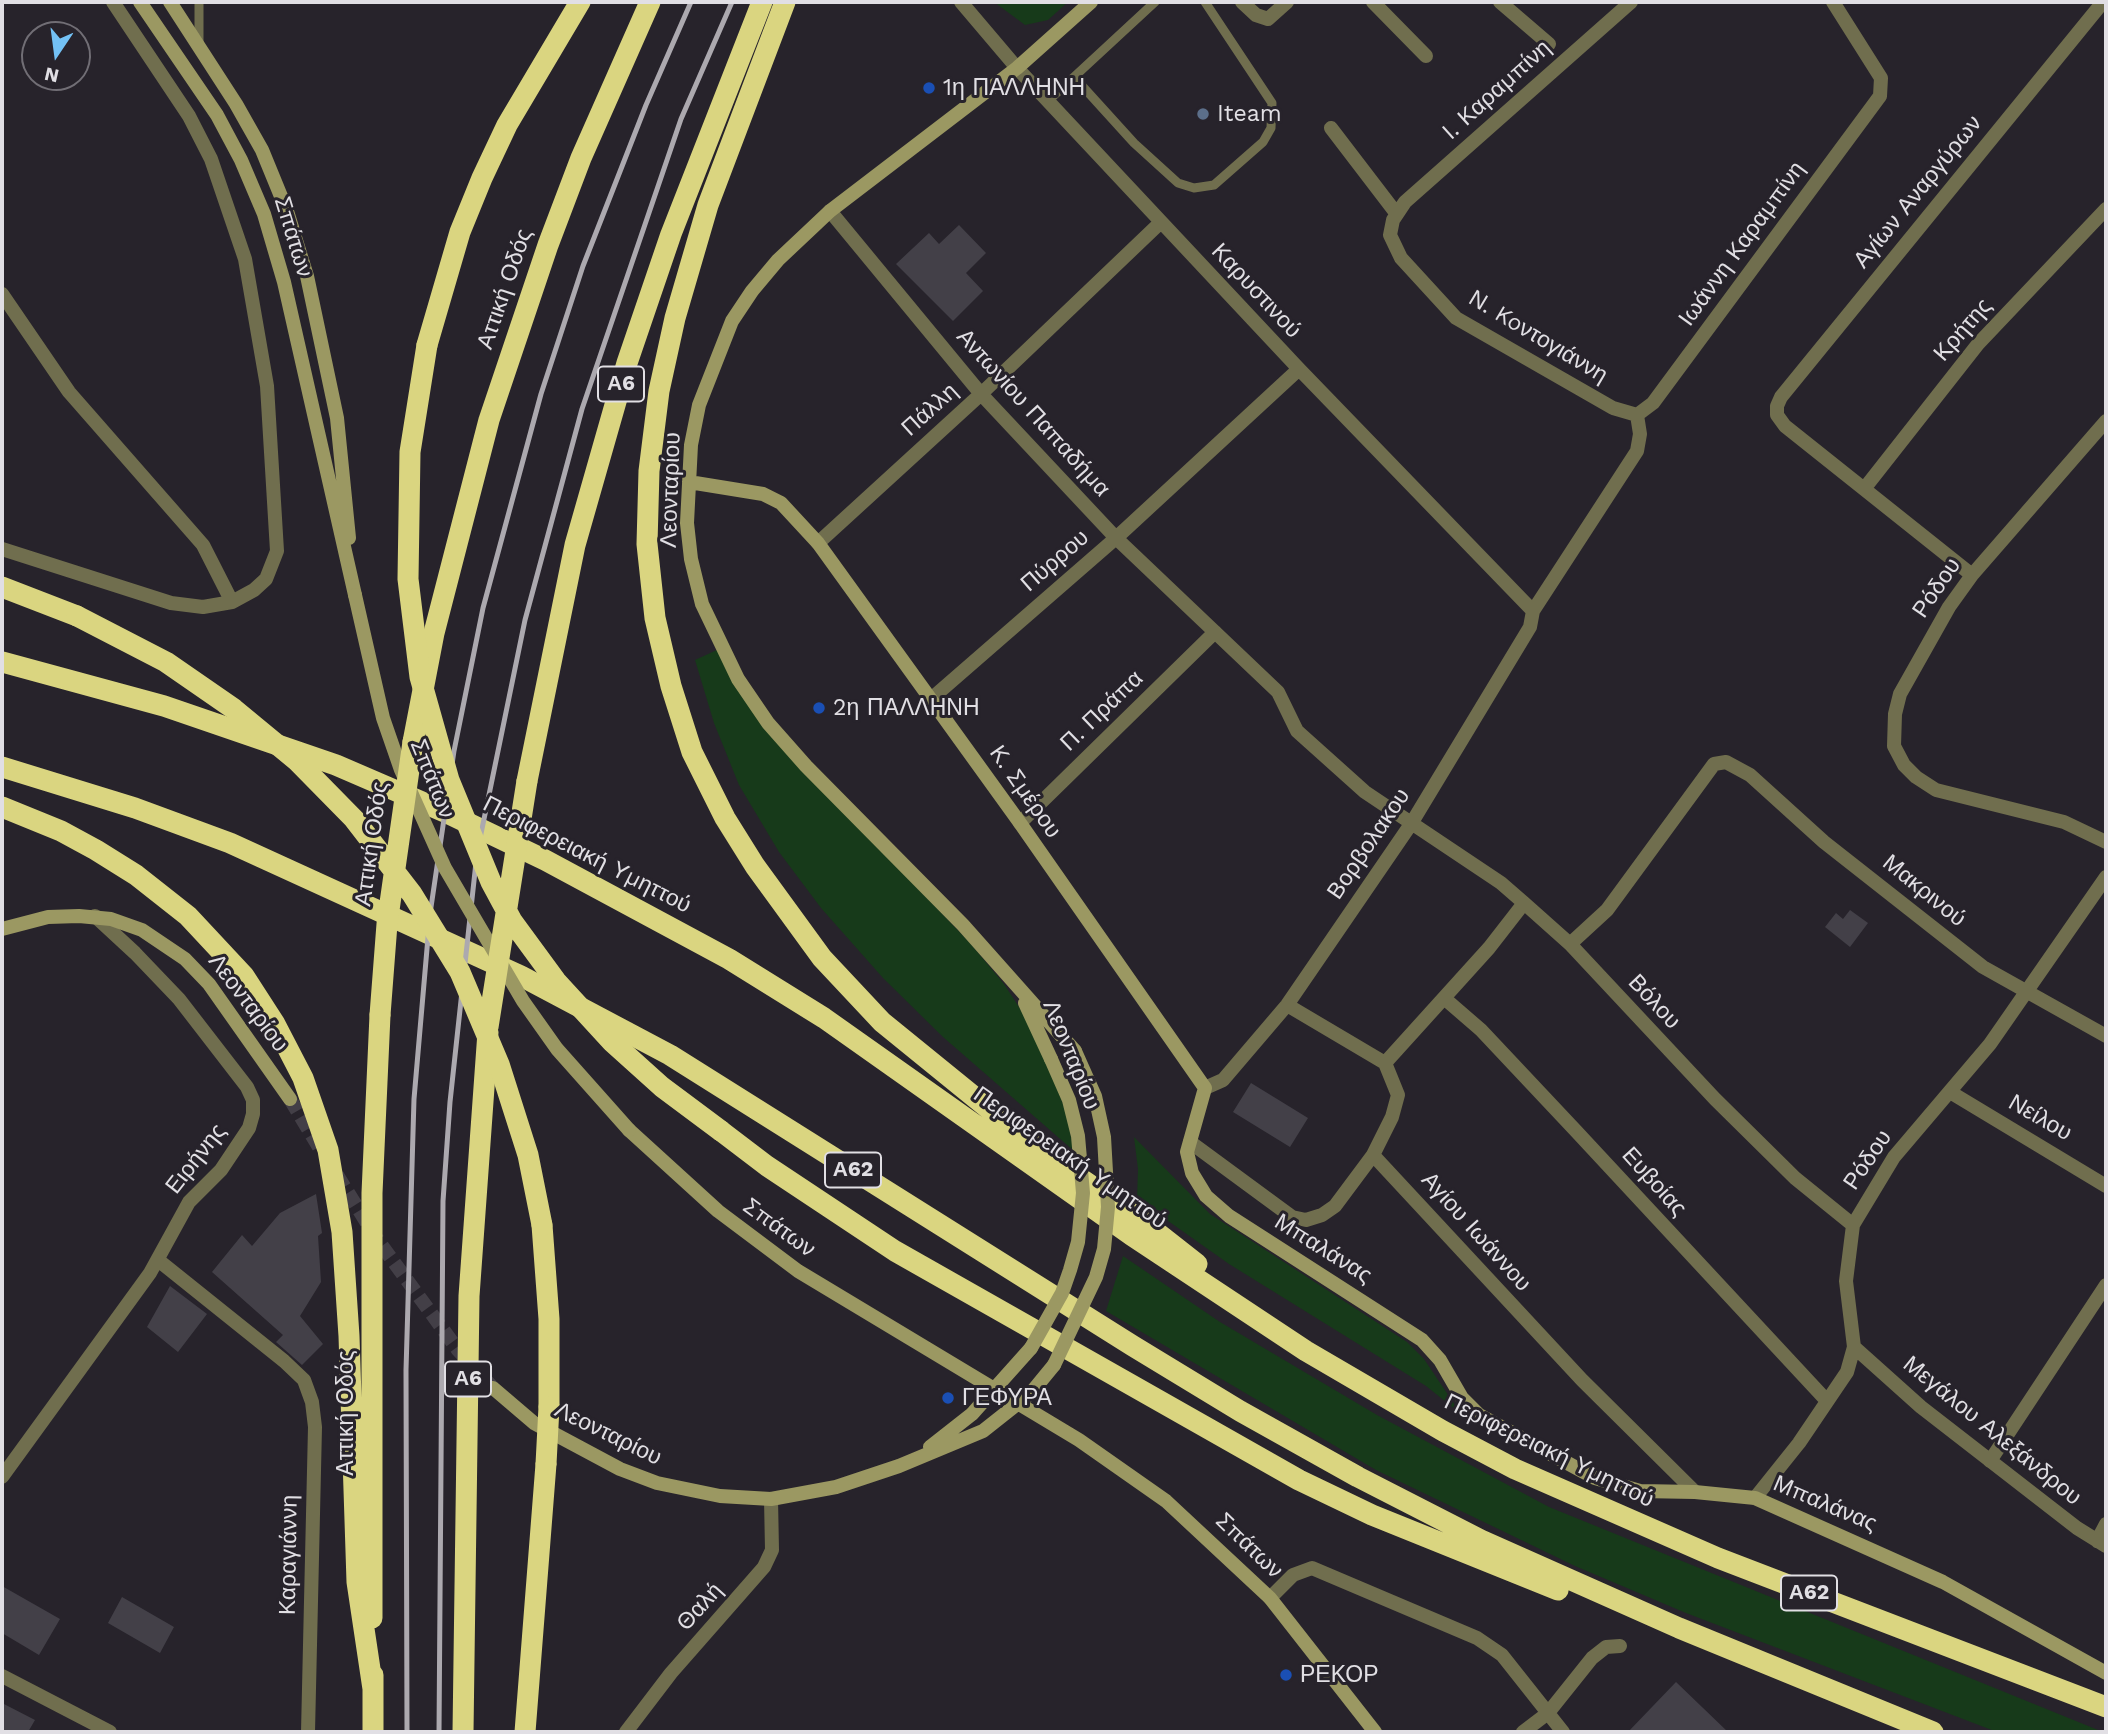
<!DOCTYPE html>
<meta charset="utf-8">
<style>
body{margin:0}
#map{position:relative;width:2108px;height:1734px;overflow:hidden;background:#27232b;font-family:"Work Sans",sans-serif}
canvas{display:block}
.frame{position:absolute;inset:0;border:4px solid #e1dfe4;pointer-events:none}
.north{position:absolute;left:21px;top:21px;width:70px;height:70px;box-sizing:border-box;background:#27232b;border:2px solid #716e75;border-radius:50%;rotate:193deg;font-size:19px;font-weight:700;line-height:28px;text-align:center;color:#e1dfe4}
.north::after{content:'';display:block;margin:auto;width:24px;height:32px;background:#73c1f5;clip-path:polygon(50% 0,100% 100%,50% 72%,0 100%)}
</style>
<div id="map">
<canvas width="2108" height="1734"></canvas>
<div class="frame"></div>
<div class="north">N</div>
</div>
<script>
const ctx = document.querySelector('canvas').getContext('2d');
ctx.lineJoin = 'round';
function fill(path, color) { ctx.fillStyle = color; ctx.fill(path, 'evenodd'); }
const poly = rows => new Path2D(rows.map(r => 'M' + r).join(''));
function stroke(path, color, width, dash) { ctx.strokeStyle = color; ctx.lineWidth = width; ctx.lineCap = dash ? 'butt' : 'round'; ctx.setLineDash(dash || []); ctx.stroke(path); }
function write(font, color, halo, rows, align = 'center') {
  ctx.font = font + ' "Work Sans",sans-serif'; ctx.lineWidth = 6; ctx.setLineDash([]); ctx.textBaseline = 'middle'; ctx.strokeStyle = halo; ctx.fillStyle = color; for (const [text, x, y, turn = 0] of rows) {
    ctx.save(); ctx.translate(x, y); ctx.rotate((+turn || 0) * Math.PI / 180); ctx.textAlign = isNaN(turn) ? turn : align; if (halo) ctx.strokeText(text, 0, 0); ctx.fillText(text, 0, 0); ctx.restore();
  }
}
fill(poly([
 [994,2,1068,2,1048,20,1025,25],
 [719,649,780,744,970,943,1004,984,1032,1027,1051,1072,1066,1112,1074,1151,943,1037,883,978,821,908,779,852,739,785,714,723,695,660],
 [1134,1137,1210,1214,1407,1342,1424,1359,1461,1414,1426,1386,1229,1264,1137,1199,1138,1169],
 [1123,1256,1220,1322,1377,1415,1549,1507,2103,1732,1997,1732,1686,1613,1575,1566,1376,1470,1106,1311]
]), '#173a1a');
fill(poly([
 [959,225,986,253,966,273,983,291,953,321,896,264,929,233,939,244],
 [1850,910,1868,923,1850,947,1825,927,1836,913,1843,919],
 [1251,1083,1308,1118,1290,1147,1233,1112],
 [316,1194,322,1233,318,1236,321,1282,300,1316,323,1344,302,1365,276,1342,283,1335,212,1272,242,1235,252,1246,280,1213],
 [170,1286,207,1314,178,1352,147,1327],
 [2,1586,60,1619,39,1655,2,1633],
 [122,1597,174,1627,160,1653,108,1623],
 [1676,1682,1728,1732,1628,1732],
 [2,1703,35,1720,28,1732,2,1732]
]), '#434048');
stroke(poly([
 [290,1099,320,1149],
 [337,1175,377,1239,458,1350,493,1388]
]), '#433f47', 14, [14, 7]);
stroke(poly([
 [199,44,199,2],
 [1075,78,1134,143,1178,183,1194,188,1214,185,1263,142,1271,128,1272,103,1205,2],
 [1048,101,1155,2]
]), '#706e4e', 9);
stroke(poly([
 [961,2,1017,68,1299,369,1533,611,1530,627,1411,824,1287,1005,1223,1080,1205,1088],
 [1242,2,1256,15,1268,19,1287,2],
 [1373,2,1426,56],
 [1500,2,1549,44],
 [1631,2,1405,202,1393,220,1390,235,1401,258,1456,318,1613,408,1637,415],
 [1331,128,1396,213],
 [830,211,981,394,1116,538,1278,692,1297,731,1365,792,1501,883,1524,903,1570,944,1715,1099,1795,1178,1853,1225],
 [2,294,69,392,203,545,232,602],
 [1637,415,1653,403,1880,96,1881,78,1833,2],
 [2106,421,1972,575,1949,607,1900,694,1895,714,1894,746,1904,765,1916,777,1936,790,2064,822,2106,842],
 [1864,489,1978,344,2106,209],
 [818,543,981,394,1161,222],
 [2,549,171,603,203,607,232,602,254,590,266,579,277,551,267,386,245,259,211,159,189,116,113,2],
 [1972,575,1785,426,1777,415,1777,406,1781,397,2103,2],
 [1533,611,1637,451,1640,434,1637,415],
 [931,699,1116,538,1299,369],
 [1020,823,1215,632],
 [1570,944,1607,910,1714,764,1726,762,1750,775,1824,842,1983,967,2106,1036],
 [1444,998,1481,1030,1576,1131,1827,1401],
 [1287,1005,1385,1063,1398,1095,1392,1117,1373,1155,1582,1380,1695,1492],
 [1385,1063,1489,948,1524,903],
 [1950,1092,2106,1186],
 [1190,1142,1292,1217,1306,1220,1322,1215,1335,1206,1373,1155],
 [158,1260,284,1361,304,1380,312,1402,315,1427,308,1732],
 [1854,1347,1921,1407,2077,1528,2106,1546],
 [1990,1461,2106,1285],
 [2,1477,150,1273,189,1202,221,1170,249,1128,253,1114,253,1100,247,1087,179,999,135,953,95,916],
 [1755,1498,1799,1443,1847,1372,1854,1347,1846,1281,1853,1225,1894,1157,1990,1044,2106,877],
 [2097,1541,2106,1524],
 [1270,1598,1293,1575,1312,1568,1477,1638,1502,1655,1563,1732],
 [2,1676,110,1732],
 [626,1732,671,1673,764,1567,772,1550,771,1499],
 [1523,1732,1548,1713,1592,1658,1606,1647,1620,1646]
]), '#706e4e', 14);
stroke(poly([
 [140,2,217,115,241,160,264,214,284,282,355,595],
 [170,2,236,104,262,150,287,211,307,276,337,418,349,538],
 [689,482,763,494,781,503,818,543,1020,823,1205,1088,1187,1152,1192,1173,1206,1196,1229,1216,1422,1340,1440,1360,1462,1398,1479,1415,1595,1478,1640,1491,1695,1492,1755,1498,1943,1582,2106,1673],
 [2,929,48,917,79,916,111,919,142,930,185,959,209,984,290,1099],
 [1025,1003,1051,1059],
 [1075,1051,963,925,806,766,768,723,738,679,702,604,691,559,687,523,691,445,699,405,732,321,752,291,778,260,830,211,1017,68,1091,2],
 [629,1130,718,1211,798,1271,1079,1440,1166,1501,1270,1598,1375,1732],
 [493,1388,534,1423,620,1469,657,1483,720,1496,771,1499,836,1487,899,1466,983,1431,1031,1393,1054,1365],
 [930,1447,972,1414,1031,1348]
]), '#9b9862', 14);
stroke(poly([
 [785,2,708,205,675,318,659,391,649,471,647,544,655,618,671,686,692,752,725,818,755,866,822,958,882,1022,1042,1152,1141,1220,1197,1264],
 [427,345,460,232,482,178,507,125,580,2],
 [2,587,77,616],
 [2,662,164,706,336,765,445,812,545,860,729,959,824,1018,1131,1235,1306,1351,1443,1431,1515,1469,1718,1558,2106,1707],
 [413,742,434,633,489,420,548,245,581,158,650,2],
 [2,767,135,808,230,843,521,976,670,1055,1133,1346,1240,1411,1358,1477,1481,1540,1679,1628,1933,1732],
 [527,781,575,545,627,363,671,234,762,2],
 [2,807,61,831,96,850,136,875,188,916,244,976,275,1024,303,1078,328,1150,342,1232,349,1336,357,1582,373,1689],
 [721,1131,767,1166,895,1251,1299,1480,1372,1515,1558,1590],
 [542,1225,549,1319,549,1407],
 [372,1618,372,1193,380,1015],
 [373,1675,373,1732],
 [463,1732,469,1296,488,1032],
 [525,1732,546,1464]
]), '#dad580', 21);
stroke(poly([
 [407,1732,406,1370,414,1099,430,914,454,751,483,608,541,394,583,266,646,105,691,2],
 [439,1732,443,1201,450,1102,477,853,525,620,582,409,681,119,732,2]
]), '#aca9af', 5);
stroke(poly([
 [355,595,383,718,401,770,445,868,523,1001,557,1049,629,1130],
 [1031,1348,1062,1293,1070,1270,1078,1242,1083,1193,1078,1136,1069,1100,1051,1059],
 [1054,1365,1096,1277,1104,1249,1108,1207,1104,1137,1095,1096,1075,1051]
]), '#9b9862', 14);
stroke(poly([
 [427,345,410,452,408,579,420,677,449,780,491,882,512,921,556,981,612,1042,662,1087,721,1131],
 [77,616,166,662,234,709,297,761,354,819,412,894,460,972,499,1064,528,1155,542,1225],
 [380,1015,387,924,413,742],
 [488,1027,527,781],
 [546,1464,549,1407]
]), '#dad580', 21);
for (const [x, y, r, color] of [
 [929,88,7,"#1a4fb4"],
 [1203,114,7,"#5c6f8a"],
 [819,708,7,"#1a4fb4"],
 [948,1398,7,"#1a4fb4"],
 [1286,1675,7,"#1a4fb4"]
]) { const dot = new Path2D(); dot.arc(x, y, r, 0, 2 * Math.PI); ctx.fillStyle = color; ctx.fill(dot); stroke(dot, '#27232b', 2.5); }
for (const [x, y, w] of [
 [621,384,46],
 [853,1170,56],
 [468,1379,46],
 [1809,1593,56]
]) { const box = new Path2D(); box.roundRect(x - w / 2, y - 17.5, w, 35, 5); ctx.fillStyle = '#27232b'; ctx.fill(box); stroke(box, '#e1dfe4', 2); }
write('bold 21px', '#e1dfe4', null, [
 ["Α6",621,384],
 ["Α62",853,1170],
 ["Α6",468,1379],
 ["Α62",1809,1593]
]);
write('23px', '#e1dfe4', '#27232b', [
 ["1η ΠΑΛΛΗΝΗ",943,88],
 ["Iteam",1217,114],
 ["2η ΠΑΛΛΗΝΗ",833,708],
 ["ΓΕΦΥΡΑ",962,1398],
 ["ΡΕΚΟΡ",1300,1675]
], 'left');
write('23px', '#e1dfe4', '#27232b', [
 ["Ι. Καραμπίνη",1497,90,-42],
 ["Αγίων Αναργύρων",1918,192,-51],
 ["Σπάτων",293,237,73],
 ["Ιωάννη Καραμπίνη",1742,244,-54],
 ["Αττική Οδός",505,289,-71],
 ["Καρυστινού",1256,291,47],
 ["Κρήτης",1963,330,-49],
 ["Ν. Koντογιάννη",1538,337,31],
 ["Πάλλη",930,410,-42],
 ["Αντωνίου Παπαδήμα",1033,413,48],
 ["Λεονταρίου",671,490,-88],
 ["Πύρρου",1055,561,-41],
 ["Ρόδου",1937,588,-56],
 ["Π. Πράπα",1102,711,-44],
 ["Σπάτων",432,779,68],
 ["Κ. Σμέρου",1025,792,55],
 ["Αττική Οδός",372,844,-82],
 ["Βορβολακου",1369,844,-56],
 ["Περιφερειακή Υμηττού",587,855,27],
 ["Μακρινού",1924,891,39],
 ["Βόλου",1654,1002,47],
 ["Λεονταρίου",248,1003,53],
 ["Λεονταρίου",1071,1055,68],
 ["Νείλου",2040,1118,30],
 ["Περιφερειακή Υμηττού",1070,1158,35],
 ["Ειρήνης",196,1159,-52],
 ["Ρόδου",1868,1160,-56],
 ["Ευβοίας",1654,1182,48],
 ["Σπάτων",779,1228,36],
 ["Αγίου Ιωάννου",1476,1232,48],
 ["Μπαλάνας",1323,1249,32],
 ["Αττική Οδός",346,1413,-90],
 ["Μεγάλου Αλεξάνδρου",1992,1431,39],
 ["Λεονταρίου",608,1434,26],
 ["Περιφερειακή Υμηττού",1549,1451,26],
 ["Μπαλάνας",1825,1504,23],
 ["Σπάτων",1249,1546,44],
 ["Καραγιάννη",289,1555,-89],
 ["Θαλή",700,1607,-48]
]);
</script>
